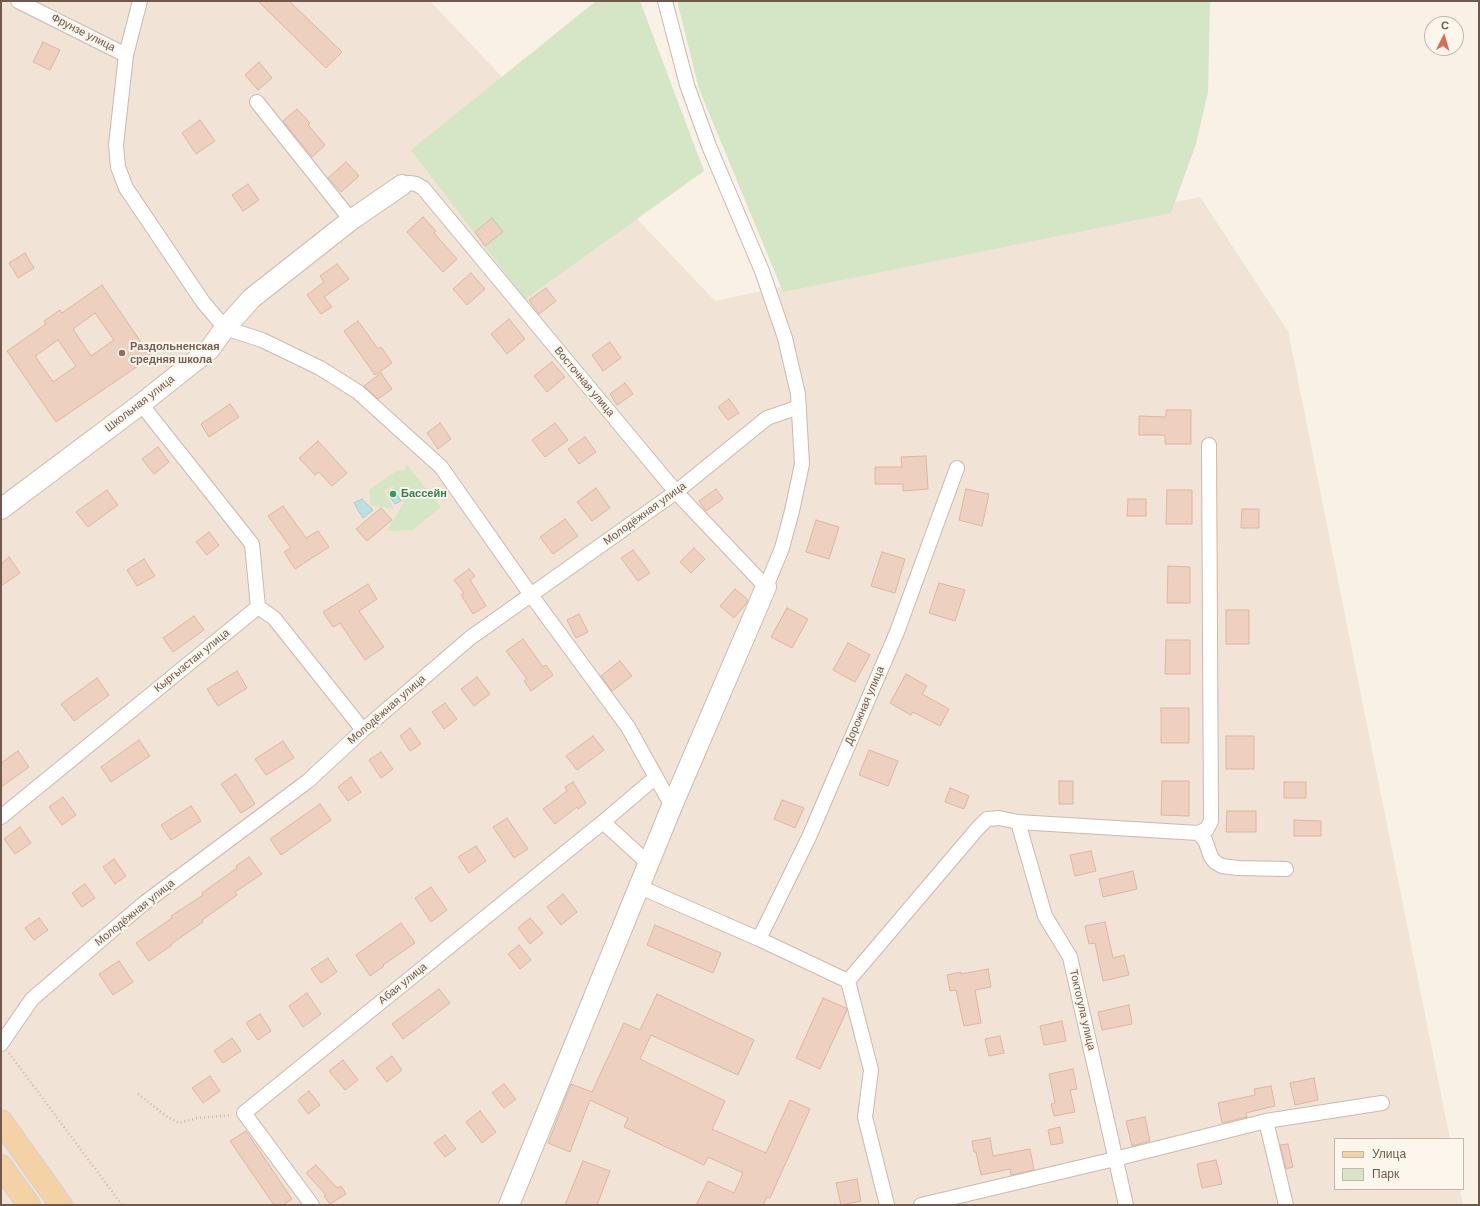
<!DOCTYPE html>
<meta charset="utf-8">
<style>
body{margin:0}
#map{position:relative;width:1480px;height:1206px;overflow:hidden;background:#faf1e6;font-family:"DM Sans",sans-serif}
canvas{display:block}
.frame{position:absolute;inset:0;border:2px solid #71584d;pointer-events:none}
.legend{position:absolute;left:1334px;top:1138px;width:130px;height:52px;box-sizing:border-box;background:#fdf6ec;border:1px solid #c5b7ac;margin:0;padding:5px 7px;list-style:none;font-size:12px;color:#71584d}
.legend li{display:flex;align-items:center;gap:8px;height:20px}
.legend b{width:20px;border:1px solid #c5b7ac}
.north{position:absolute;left:1424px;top:16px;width:40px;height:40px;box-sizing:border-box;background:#fdf6ec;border:1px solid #c5b7ac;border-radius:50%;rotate:5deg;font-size:11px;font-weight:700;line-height:16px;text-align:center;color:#71584d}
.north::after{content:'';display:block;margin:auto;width:14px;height:18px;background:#d96d57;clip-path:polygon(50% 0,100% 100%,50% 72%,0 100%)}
</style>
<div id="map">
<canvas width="1480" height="1206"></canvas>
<div class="frame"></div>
<ul class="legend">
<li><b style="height:5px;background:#f3d2a5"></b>Улица</li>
<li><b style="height:11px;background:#d5e6c6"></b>Парк</li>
</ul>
<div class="north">С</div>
</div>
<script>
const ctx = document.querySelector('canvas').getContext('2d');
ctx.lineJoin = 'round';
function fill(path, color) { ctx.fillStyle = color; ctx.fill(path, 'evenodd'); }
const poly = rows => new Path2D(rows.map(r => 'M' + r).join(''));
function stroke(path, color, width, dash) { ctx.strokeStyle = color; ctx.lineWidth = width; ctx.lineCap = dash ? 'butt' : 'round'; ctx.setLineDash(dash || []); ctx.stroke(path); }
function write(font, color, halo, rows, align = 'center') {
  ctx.font = font + ' "DM Sans",sans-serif'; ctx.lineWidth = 4; ctx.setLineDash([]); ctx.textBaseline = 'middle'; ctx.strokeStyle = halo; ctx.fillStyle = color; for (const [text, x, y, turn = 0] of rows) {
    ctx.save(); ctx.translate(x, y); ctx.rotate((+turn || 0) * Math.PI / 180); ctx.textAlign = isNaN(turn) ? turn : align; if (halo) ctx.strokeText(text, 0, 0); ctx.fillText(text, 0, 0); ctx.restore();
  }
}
fill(poly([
 [1,1,430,1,715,301,1200,197,1288,331,1450,1139,1335,1139,1335,1189,1460,1189,1463,1205,1,1205]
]), '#f1e3d5');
fill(poly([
 [596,1,640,1,704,171,525,299,411,150],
 [677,1,1210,1,1208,92,1196,144,1171,213,783,292,699,89],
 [406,464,441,507,413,530,387,531,404,502,393,486,384,491,394,509,371,505,369,490,396,471,405,470]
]), '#d5e6c6');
const water = poly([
 [394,489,401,501,395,504,390,497,388,492,394,489],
 [362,499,373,510,363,518,354,503,362,499]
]);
fill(water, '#bddee2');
stroke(water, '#a4ced3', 1);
const building = poly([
 [258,1,289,1,342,52,326,68,258,1],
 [43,42,60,50,50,70,33,62,43,42],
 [259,62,272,78,258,90,245,75,259,62],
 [297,109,310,123,308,125,325,145,312,157,283,121,297,109],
 [200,120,215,141,196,154,182,133,200,120],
 [346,162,359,176,341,192,328,178,346,162],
 [248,184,259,200,243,211,232,195,248,184],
 [423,217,436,231,434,233,457,259,443,272,407,232,423,217],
 [492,218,503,232,485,246,475,232,492,218],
 [25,253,34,268,18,278,9,263,25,253],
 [337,264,349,279,324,297,332,307,321,314,307,295,324,282,320,276,337,264],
 [471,273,485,289,467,305,453,289,471,273],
 [102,285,151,357,56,422,7,351,46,324,44,321,60,310,62,313,102,285],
 [95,313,114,340,91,356,73,329,95,313],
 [58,340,76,366,53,382,35,356,58,340],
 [546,288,556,301,539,314,529,300,546,288],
 [509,319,525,339,507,354,491,334,509,319],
 [358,321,378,349,381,347,392,363,375,375,344,331,358,321],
 [610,342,621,358,603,371,592,355,610,342],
 [552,362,565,377,547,392,534,376,552,362],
 [381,373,392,389,378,399,364,386,381,373],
 [625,383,633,394,617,405,610,394,625,383],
 [729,399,739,413,728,420,718,407,729,399],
 [230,404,239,417,209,437,201,424,230,404],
 [1166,410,1191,410,1191,444,1165,444,1165,435,1139,435,1139,416,1166,417,1166,410],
 [440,423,451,439,438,449,427,433,440,423],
 [555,423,568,440,545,457,532,440,555,423],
 [585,437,596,452,579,464,568,449,585,437],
 [318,441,347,473,332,486,319,472,315,475,299,458,318,441],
 [158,447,169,462,154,474,142,459,158,447],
 [926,456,928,489,903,491,903,484,875,484,875,467,902,467,901,457,926,456],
 [596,488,610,508,592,521,577,502,596,488],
 [716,489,723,499,706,511,699,501,716,489],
 [966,489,989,494,982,526,959,520,966,489],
 [107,490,118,505,88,527,76,512,107,490],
 [1167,490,1192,490,1192,524,1166,524,1167,490],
 [1128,499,1146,499,1146,516,1127,516,1128,499],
 [283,506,306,538,318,531,329,547,295,569,284,552,291,548,268,516,283,506],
 [381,508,392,520,367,541,356,529,381,508],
 [1242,509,1259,509,1259,528,1241,528,1242,509],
 [565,519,578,536,553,554,540,537,565,519],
 [816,520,839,527,829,559,806,552,816,520],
 [209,532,219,545,207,555,196,542,209,532],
 [694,548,705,559,691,573,680,562,694,548],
 [633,550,650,573,638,581,621,558,633,550],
 [882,552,905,559,895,593,871,586,882,552],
 [9,557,20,573,1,586,1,564,9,557],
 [144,559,155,576,137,586,127,570,144,559],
 [1168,566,1190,567,1190,603,1167,603,1168,566],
 [469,569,475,576,470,580,486,606,473,614,461,595,464,593,454,580,469,569],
 [939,583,965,590,955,621,929,613,939,583],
 [368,584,377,599,359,611,384,647,365,660,340,623,333,627,323,612,368,584],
 [735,589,748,600,746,604,734,618,720,606,735,589],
 [787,608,808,619,792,648,771,637,787,608],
 [1226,610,1249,610,1249,644,1226,644,1226,610],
 [579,614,588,632,576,638,567,620,579,614],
 [194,616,204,630,173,652,163,638,194,616],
 [523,639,543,667,546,665,553,675,531,691,524,681,527,679,506,651,523,639],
 [1166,640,1190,640,1190,674,1165,674,1166,640],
 [848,643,870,655,855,682,833,670,848,643],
 [620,661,632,676,612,691,601,676,620,661],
 [237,671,247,688,218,706,207,689,237,671],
 [906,674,927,686,922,694,949,709,940,726,913,712,911,715,890,703,906,674],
 [477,677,490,694,474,706,461,689,477,677],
 [97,678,109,695,74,721,61,704,97,678],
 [445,703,457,719,444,729,432,712,445,703],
 [1161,708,1189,708,1189,743,1161,743,1161,708],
 [410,728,421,744,410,751,400,736,410,728],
 [593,736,604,750,577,770,566,756,593,736],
 [1226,736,1254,736,1254,769,1226,769,1226,736],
 [139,740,150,756,111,782,101,767,139,740],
 [283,741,294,758,266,775,255,759,283,741],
 [869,750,898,761,888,786,859,775,869,750],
 [18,751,29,767,1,787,1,763,18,751],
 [381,752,393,769,381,778,369,760,381,752],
 [236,774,255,804,241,813,221,784,236,774],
 [351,777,361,792,348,801,338,787,351,777],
 [1059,781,1073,781,1073,804,1059,804,1059,781],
 [1162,781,1189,781,1189,816,1161,815,1162,781],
 [573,782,586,803,578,809,577,807,555,824,543,809,567,791,565,787,573,782],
 [1284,782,1306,782,1306,798,1284,798,1284,782],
 [950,788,969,796,964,809,945,802,950,788],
 [63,797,76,815,62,825,49,807,63,797],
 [782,800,804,808,795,828,774,819,782,800],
 [320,804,331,820,281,855,270,839,320,804],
 [191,806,201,821,171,840,161,825,191,806],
 [1227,811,1256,811,1256,832,1226,832,1227,811],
 [507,818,528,849,514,858,493,827,507,818],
 [1294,820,1321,821,1321,836,1294,836,1294,820],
 [20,827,31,843,15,854,4,839,20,827],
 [476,846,486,861,469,873,458,857,476,846],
 [1091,851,1096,871,1075,876,1070,855,1091,851],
 [249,857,262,874,235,892,237,895,202,920,203,922,171,944,172,945,149,961,136,943,172,918,171,916,203,895,202,893,237,868,236,866,249,857],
 [114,859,126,876,115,884,103,867,114,859],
 [1133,871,1137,889,1103,897,1099,879,1133,871],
 [85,884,95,898,82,907,72,893,85,884],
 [431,887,447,910,431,922,415,898,431,887],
 [563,894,577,912,561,925,547,907,563,894],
 [39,918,48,930,34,940,25,928,39,918],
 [530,918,543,933,530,944,518,928,530,918],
 [1105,922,1113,958,1124,955,1129,975,1103,981,1095,943,1089,944,1085,926,1105,922],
 [401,923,415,943,383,965,384,966,370,976,356,955,401,923],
 [655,925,721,953,713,973,647,945,655,925],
 [519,945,531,960,520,969,508,954,519,945],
 [328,958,337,972,321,983,311,969,328,958],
 [119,961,133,982,113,995,99,974,119,961],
 [988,969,991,987,975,990,981,1023,964,1026,956,990,950,991,947,975,961,972,961,974,988,969],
 [439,989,450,1003,403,1039,392,1024,439,989],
 [307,993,321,1014,303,1027,289,1006,307,993],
 [657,994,754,1040,738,1075,651,1035,640,1059,725,1101,712,1129,766,1153,790,1100,810,1109,770,1198,767,1197,763,1205,696,1205,708,1181,734,1193,743,1173,708,1157,704,1165,624,1127,628,1118,590,1100,570,1152,548,1143,571,1084,592,1092,624,1023,640,1030,657,994],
 [823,998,846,1008,847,1010,820,1069,796,1058,823,998],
 [1129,1005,1132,1024,1102,1030,1098,1012,1129,1005],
 [260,1014,271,1031,258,1040,246,1023,260,1014],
 [1062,1021,1066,1041,1044,1045,1040,1026,1062,1021],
 [1000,1036,1004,1053,989,1056,985,1039,1000,1036],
 [232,1038,241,1051,223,1063,214,1051,232,1038],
 [392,1056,402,1070,387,1082,376,1068,392,1056],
 [343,1060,358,1080,345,1090,329,1071,343,1060],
 [1073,1069,1077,1089,1070,1090,1075,1112,1054,1116,1051,1104,1055,1103,1049,1074,1073,1069],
 [210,1076,220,1091,203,1103,192,1088,210,1076],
 [1314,1078,1318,1100,1295,1105,1290,1083,1314,1078],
 [504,1084,516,1099,504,1108,492,1093,504,1084],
 [1271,1086,1275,1106,1246,1113,1247,1117,1222,1123,1218,1103,1255,1095,1254,1089,1271,1086],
 [309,1091,320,1105,308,1114,298,1100,309,1091],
 [480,1111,496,1132,482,1143,466,1122,480,1111],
 [1145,1117,1150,1141,1132,1146,1126,1121,1145,1117],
 [1060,1127,1063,1143,1051,1145,1048,1130,1060,1127],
 [246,1131,292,1199,283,1205,274,1205,230,1141,246,1131],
 [445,1135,456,1149,445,1157,434,1143,445,1135],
 [990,1138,993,1156,1030,1149,1034,1170,1011,1175,1010,1169,981,1175,976,1152,974,1152,972,1141,990,1138],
 [1288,1144,1293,1167,1286,1169,1280,1145,1288,1144],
 [1216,1160,1222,1184,1202,1188,1197,1164,1216,1160],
 [583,1161,610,1171,597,1205,565,1205,583,1161],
 [316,1165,337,1188,341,1186,346,1194,330,1204,324,1196,326,1195,306,1173,316,1165],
 [857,1179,861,1201,841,1205,836,1183,857,1179]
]);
fill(building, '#edd0c0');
stroke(building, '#deb6a2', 1);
const street = poly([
 [18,1,126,55],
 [140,1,126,55,116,145,118,167,126,188,203,302,225,328,262,340,320,368,358,392,441,467,531,595,628,727,672,806],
 [257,102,351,220],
 [402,185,409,183,416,184,423,188,676,492,766,587,782,548,792,511,802,464,798,394,785,338,762,271,709,146,687,85,665,1],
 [141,404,252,544,258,607],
 [1,817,258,607,274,618,363,730],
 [603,822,656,777],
 [1018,822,1045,916,1070,957,1126,1205],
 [1198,833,1205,840,1211,857,1215,862,1222,866,1238,868,1286,869],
 [640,887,759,939,848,981],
 [759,939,809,837,897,632,957,468],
 [848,981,978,828,987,819,999,818,1018,822,1198,833,1207,829,1211,821,1209,445],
 [848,981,871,1070,865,1117,887,1205],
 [1,1044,32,999,143,904,308,781,363,730,470,638,676,492,767,418,799,407],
 [1266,1121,1286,1205],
 [312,1205,244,1113,603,822,649,864],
 [921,1205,1115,1159,1266,1121,1382,1103]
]);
const secondary = poly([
 [1,509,141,404,209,350,225,328,252,298,351,220,402,185],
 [509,1205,672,806,766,587]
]);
const primary = poly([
 [1,1121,61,1205],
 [1,1166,29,1205]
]);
stroke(street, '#cbb9ad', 16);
stroke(secondary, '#cfbbae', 22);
stroke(primary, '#d7d0cd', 24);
stroke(poly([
 [9,1053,122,1205],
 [138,1094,166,1116,179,1123,198,1118,232,1115]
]), '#d2b3a4', 2.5, [1, 3]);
stroke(street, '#fff', 14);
stroke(secondary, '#fff', 20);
stroke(primary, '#f3d2a5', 22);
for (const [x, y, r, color] of [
 [122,353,4,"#8d6e63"],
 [393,494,4,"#2e9e5b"]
]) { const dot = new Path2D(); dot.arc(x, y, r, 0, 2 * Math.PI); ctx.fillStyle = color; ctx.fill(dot); stroke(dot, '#fdf6ec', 1.5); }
write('11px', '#71584d', '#fdf6ec', [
 ["Фрунзе улица",83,33,27],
 ["Восточная улица",584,382,50],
 ["Школьная улица",140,404,-38],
 ["Молодёжная улица",645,514,-36],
 ["Кыргызстан улица",192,661,-39],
 ["Дорожная улица",865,706,-67],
 ["Молодёжная улица",387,710,-41],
 ["Молодёжная улица",135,913,-39],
 ["Абая улица",403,984,-39],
 ["Токтогула улица",1082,1010,77]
]);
write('bold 11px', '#785e54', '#fdf6ec', [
 ["Раздольненская",130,347],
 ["средняя школа",130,360]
], 'left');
write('bold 11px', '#27864d', '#fdf6ec', [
 ["Бассейн",401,494]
], 'left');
</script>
